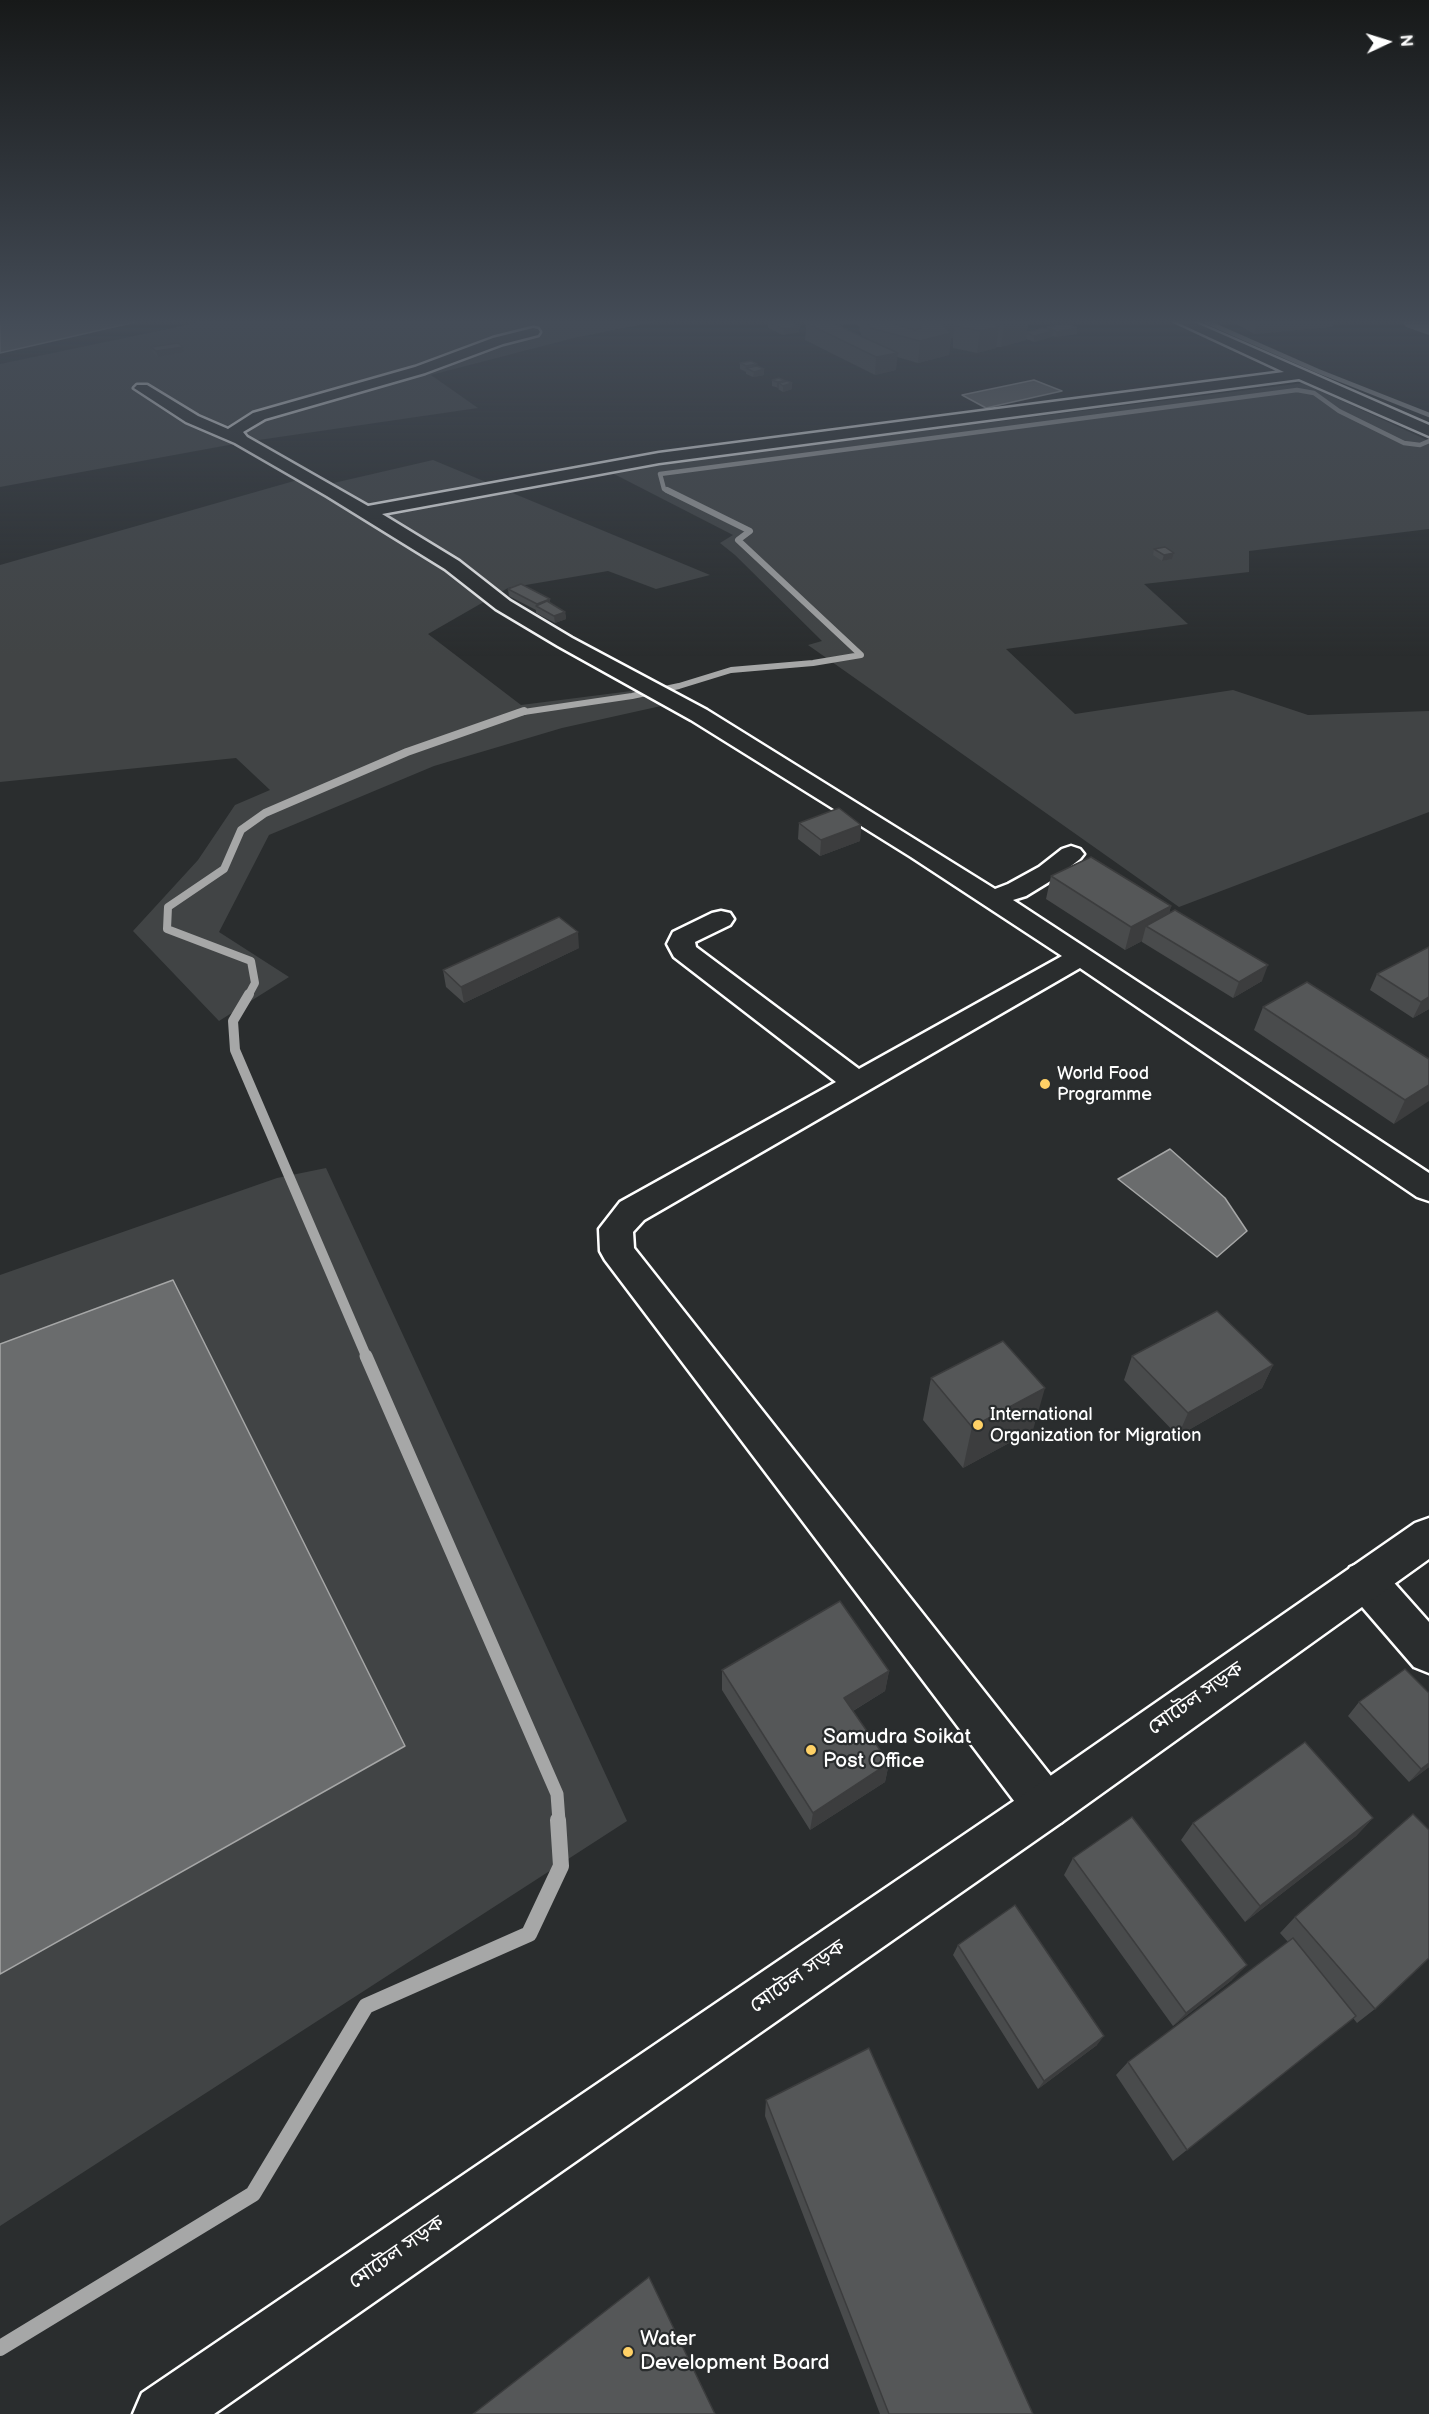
<!DOCTYPE html>
<meta charset="utf-8">
<style>
body{margin:0}
#map{position:relative;width:1429px;height:2414px;overflow:hidden;background:#2a2d2e;font-family:"Balsamiq Sans",sans-serif}
canvas{display:block}
.north{position:absolute;left:1357px;top:12px;width:60px;height:60px;-webkit-text-stroke:4px #2a2d2e;paint-order:stroke;rotate:86deg;font-size:16px;font-weight:700;line-height:24px;text-align:center;color:#fff}
.north::after{content:'';display:block;margin:auto;width:21px;height:27px;background:#fff;clip-path:polygon(50% 0,100% 100%,50% 72%,0 100%)}
</style>
<div id="map">
<canvas width="1429" height="2414"></canvas>
<div class="north">N</div>
</div>
<script>
const ctx = document.querySelector('canvas').getContext('2d');
ctx.lineJoin = 'round';
function fill(path, color) { ctx.fillStyle = color; ctx.fill(path, 'evenodd'); }
const poly = rows => new Path2D(rows.map(r => 'M' + r).join(''));
function stroke(path, color, width, dash) { ctx.strokeStyle = color; ctx.lineWidth = width; ctx.lineCap = dash ? 'butt' : 'round'; ctx.setLineDash(dash || []); ctx.stroke(path); }
function write(font, color, halo, rows, align = 'center') {
  ctx.font = font + ' "Balsamiq Sans","Noto Sans Bengali",sans-serif'; ctx.lineWidth = 4.5; ctx.setLineDash([]); ctx.textBaseline = 'middle'; ctx.strokeStyle = halo; ctx.fillStyle = color; for (const [text, x, y, turn = 0] of rows) {
    ctx.save(); ctx.translate(x, y); ctx.rotate((+turn || 0) * Math.PI / 180); ctx.textAlign = isNaN(turn) ? turn : align; if (halo) ctx.strokeText(text, 0, 0); ctx.fillText(text, 0, 0); ctx.restore();
  }
}
fill(poly([
 [215,319,669,319,574,338,431,375,478,408,245,442,0,487,0,364],
 [1303,383,1429,441,1429,529,1249,551,1249,572,1144,584,1188,624,1006,649,1075,714,1233,690,1308,715,1429,711,1429,812,1179,907,808,645,822,641,735,555,720,543,733,535,614,474,676,462],
 [433,460,710,575,656,589,608,571,508,588,428,634,521,705,647,689,670,704,562,728,434,766,269,835,219,932,289,977,219,1021,133,931,198,860,235,805,270,790,236,758,0,782,0,565,308,477,325,485],
 [326,1168,627,1821,0,2226,0,1974,405,1746,173,1281,0,1344,0,1275,277,1178]
]), '#414445');
const water = poly([
 [0,319,149,319,0,353,0,319],
 [1034,380,1062,391,986,408,962,395,1034,380],
 [1170,1149,1225,1198,1247,1231,1217,1257,1118,1179,1170,1149],
 [173,1280,405,1746,0,1974,0,1344,173,1280]
]);
fill(water, '#6a6c6d');
stroke(water, '#a6a7a7', 1.5);
stroke(poly([
 [1200,319,1318,371,1429,415],
 [670,492,664,489,660,474,1297,390,1314,393,1339,411,1404,443,1420,445,1429,441]
]), '#a6a7a7', 4.5);
stroke(poly([
 [517,713,632,696,679,686,731,670,813,663,861,655,738,540,750,531,667,490]
]), '#a6a7a7', 6);
stroke(poly([
 [248,996,255,983,251,961,167,929,168,907,224,869,241,830,265,813,407,752,524,711]
]), '#a6a7a7', 8);
stroke(poly([
 [249,994,233,1021,235,1050,367,1358]
]), '#a6a7a7', 10);
stroke(poly([
 [366,1356,557,1794,559,1821]
]), '#a6a7a7', 13);
stroke(poly([
 [0,2348,253,2194,366,2006,529,1934,561,1866,558,1820]
]), '#a6a7a7', 16);
fill(poly([
 [1400,319,1429,319,1429,335,1406,327,1400,319]
]), '#949696');
const minor = poly([
 [1170,319,1187,319,1429,425,1429,436,1299,379,659,463,382,514,459,561,510,601,572,638,707,710,995,889,1008,884,1039,867,1062,849,1071,846,1080,849,1084,854,1080,859,1057,877,1026,896,1013,900,1429,1173,1429,1201,1417,1197,1080,968,644,1220,633,1232,634,1248,1062,1790,1069,1806,1062,1822,1046,1829,1030,1822,605,1260,600,1251,599,1229,620,1202,836,1082,674,957,667,944,673,932,712,913,721,911,730,913,734,919,730,925,695,942,696,947,859,1069,1062,956,911,857,691,720,558,646,496,609,445,569,327,496,235,443,186,422,134,388,137,385,147,385,198,416,228,429,253,413,415,367,493,338,533,328,538,329,540,332,538,335,503,344,425,373,265,419,243,432,247,437,368,506,659,453,1284,372,1170,319],
 [1365,1561,1380,1567,1429,1622,1429,1673,1414,1667,1350,1593,1344,1580,1350,1567,1365,1561]
]);
const highway = poly([
 [1429,1518,1429,1559,1062,1822,214,2414,133,2414,142,2393,1030,1790,1415,1523,1429,1518]
]);
stroke(minor, '#fff', 5);
stroke(highway, '#fff', 5);
fill(minor, '#2a2d2e');
fill(highway, '#2a2d2e');
fill(poly([
 [824,319,1029,319,1027,332,1047,329,1047,327,1077,328,1077,334,1056,337,1053,336,1052,337,1034,342,1026,339,1026,340,1001,347,996,347,996,348,977,353,953,348,953,338,951,338,949,355,918,363,897,357,896,370,875,375,805,340,806,323,826,320],
 [853,323,860,327,859,330,862,337,839,326],
 [1228,319,1334,319,1332,327,1254,334],
 [768,322,800,326,799,332,783,335,768,328],
 [151,347,183,347,184,352,158,357,153,353],
 [740,363,757,366,764,369,764,375,753,377,746,374,746,372,740,369],
 [772,380,785,382,792,389,783,392,778,389,779,388,772,386],
 [1154,549,1174,553,1172,559,1162,561,1153,555],
 [508,589,550,599,550,603,565,612,566,619,555,623,536,613,536,610,509,596],
 [799,823,861,825,860,841,820,856,798,839],
 [1051,876,1171,906,1169,913,1262,981,1233,998,1142,942,1142,941,1125,950,1046,899],
 [1429,947,1429,1009,1413,1018,1370,990,1377,974],
 [579,948,464,1003,446,987,443,970],
 [1263,1007,1429,1059,1394,1124,1254,1030],
 [1132,1356,1273,1365,1262,1388,1178,1436,1124,1380],
 [931,1378,1033,1430,963,1468,923,1420],
 [722,1670,889,1671,885,1691,853,1711,889,1763,885,1782,810,1830,722,1690],
 [1429,1693,1429,1767,1409,1782,1348,1716,1359,1702],
 [1373,1818,1356,1836,1245,1922,1181,1840,1193,1823],
 [1073,1858,1232,1980,1173,2026,1064,1875],
 [1295,1917,1375,2009,1357,2023,1353,2018,1173,2161,1116,2075,1128,2062,1288,1942,1280,1933],
 [958,1945,1097,2045,1038,2089,953,1955],
 [766,2100,1033,2414,880,2414,765,2116]
]), '#494b4c');
fill(poly([
 [838,319,853,319,853,323,837,326],
 [889,319,898,319,896,334],
 [937,319,965,319,964,328,955,324,953,338,951,338,949,355,918,363,920,341],
 [1029,319,1026,340,1001,347,1004,325],
 [1258,319,1334,319,1332,327,1254,334],
 [800,326,799,332,783,335,784,329],
 [999,327,996,348,977,353,980,331],
 [1077,328,1077,334,1056,337,1057,332],
 [1053,331,1052,337,1034,342,1034,336],
 [183,347,184,352,158,357,156,351],
 [898,353,896,370,875,375,876,357],
 [764,369,764,375,753,377,754,372],
 [785,381,784,385,792,383,792,389,783,392,783,386,779,383,779,388,777,388,777,382],
 [1174,553,1172,559,1162,561,1164,555],
 [550,599,550,606,537,606,537,604],
 [565,612,566,619,555,623,554,616],
 [861,825,860,841,820,856,821,840],
 [1171,906,1165,929,1146,926,1142,941,1125,950,1131,927],
 [578,932,579,948,464,1003,461,987],
 [1268,965,1262,981,1233,998,1239,982],
 [1429,997,1429,1009,1413,1018,1421,1002],
 [1429,1085,1429,1101,1394,1124,1405,1100],
 [1273,1365,1262,1388,1178,1436,1188,1413],
 [1045,1388,1033,1430,963,1468,972,1427],
 [889,1671,885,1691,841,1718,844,1698],
 [889,1763,885,1782,810,1830,813,1813],
 [1429,1763,1429,1767,1409,1782,1421,1769],
 [1373,1818,1356,1836,1245,1922,1260,1906],
 [1247,1965,1232,1980,1173,2026,1186,2013],
 [1104,2036,1097,2045,1038,2089,1044,2081]
]), '#3c3d3e');
const building = poly([
 [784,319,800,326,784,329,768,322,784,319],
 [866,319,891,319,894,324,915,330,921,328,918,320,911,319,944,319,938,320,951,333,920,341,870,328,866,319],
 [970,319,1029,319,1004,325,995,325,999,327,980,331,956,326,955,324,970,319],
 [826,320,898,353,876,357,806,323,826,320],
 [1068,324,1077,328,1057,332,1047,327,1068,324],
 [1043,328,1053,331,1034,336,1027,333,1027,332,1043,328],
 [178,343,183,347,156,351,151,347,178,343],
 [751,361,757,364,746,366,740,363,751,361],
 [757,366,764,369,754,372,746,368,757,366],
 [779,378,785,381,777,382,772,380,779,378],
 [787,381,792,383,783,386,779,383,787,381],
 [1165,547,1174,553,1164,555,1154,549,1165,547],
 [521,584,550,599,537,604,508,589,521,584],
 [547,601,565,612,554,616,536,606,547,601],
 [839,808,861,825,821,840,799,823,839,808],
 [1091,857,1171,906,1131,927,1051,876,1091,857],
 [1175,910,1268,965,1239,982,1146,926,1175,910],
 [559,917,578,932,461,987,443,970,559,917],
 [1429,947,1429,997,1421,1002,1377,974,1429,947],
 [1307,982,1429,1059,1429,1085,1405,1100,1263,1007,1307,982],
 [1217,1311,1273,1365,1188,1413,1132,1356,1217,1311],
 [1003,1341,1045,1388,972,1427,931,1378,1003,1341],
 [840,1601,889,1671,844,1698,889,1763,813,1813,722,1670,840,1601],
 [1405,1669,1429,1693,1429,1763,1421,1769,1359,1702,1405,1669],
 [1305,1742,1373,1818,1260,1906,1193,1823,1305,1742],
 [1413,1814,1429,1830,1429,1958,1375,2009,1295,1917,1413,1814],
 [1132,1817,1247,1965,1186,2013,1073,1858,1132,1817],
 [1015,1905,1104,2036,1044,2081,958,1945,1015,1905],
 [1293,1938,1356,2016,1187,2150,1128,2062,1293,1938],
 [869,2048,1033,2414,889,2414,766,2100,869,2048],
 [649,2277,715,2414,473,2414,649,2277]
]);
fill(building, '#555758');
stroke(building, '#3c3d3e', 1.5);
const sky = ctx.createLinearGradient(0, 0, 0, 657);
sky.addColorStop(0, '#171919');
sky.addColorStop(0.49, '#444c57');
sky.addColorStop(1, '#444c5700');
ctx.fillStyle = sky;
ctx.fillRect(0, 0, 1429, 657);
for (const [x, y, r, color] of [
 [1045,1084,6,"#ffd166"],
 [978,1425,6,"#ffd166"],
 [811,1750,6,"#ffd166"],
 [628,2352,6,"#ffd166"]
]) { const dot = new Path2D(); dot.arc(x, y, r, 0, 2 * Math.PI); ctx.fillStyle = color; ctx.fill(dot); stroke(dot, '#2a2d2e', 2); }
write('18px', '#fff', '#2a2d2e', [
 ["World Food",1057,1074],
 ["Programme",1057,1095],
 ["International",990,1415],
 ["Organization for Migration",990,1436]
], 'left');
write('21px', '#fff', '#2a2d2e', [
 ["মোটেল সড়ক",1196,1699,-35],
 ["মোটেল সড়ক",798,1977,-35],
 ["মোটেল সড়ক",397,2253,-35]
]);
write('21px', '#fff', '#2a2d2e', [
 ["Samudra Soikat",823,1738],
 ["Post Office",823,1762],
 ["Water",640,2340],
 ["Development Board",640,2364]
], 'left');
</script>
